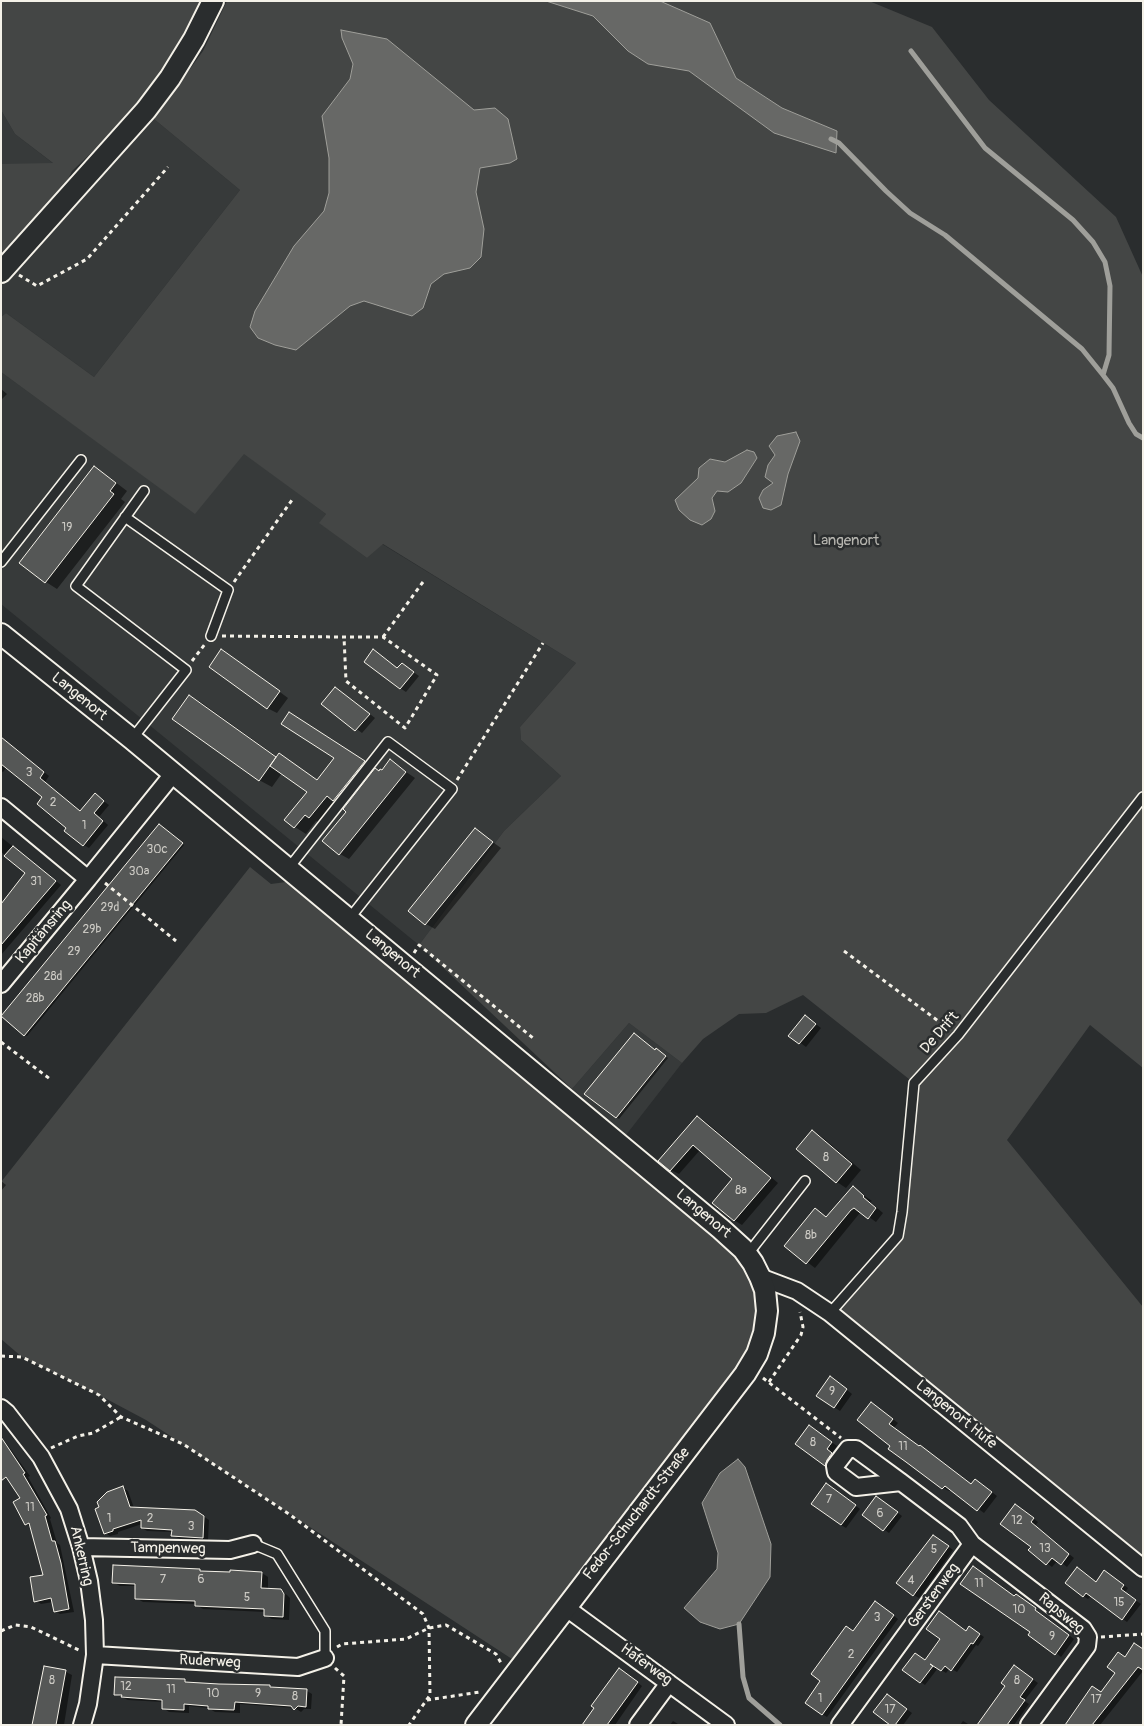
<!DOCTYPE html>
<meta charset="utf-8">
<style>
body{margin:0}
#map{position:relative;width:1144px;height:1726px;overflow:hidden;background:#2a2d2e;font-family:Pangolin,sans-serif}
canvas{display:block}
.frame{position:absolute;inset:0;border:2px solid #f4f1e8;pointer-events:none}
</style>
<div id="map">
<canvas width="1144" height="1726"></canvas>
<div class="frame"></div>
</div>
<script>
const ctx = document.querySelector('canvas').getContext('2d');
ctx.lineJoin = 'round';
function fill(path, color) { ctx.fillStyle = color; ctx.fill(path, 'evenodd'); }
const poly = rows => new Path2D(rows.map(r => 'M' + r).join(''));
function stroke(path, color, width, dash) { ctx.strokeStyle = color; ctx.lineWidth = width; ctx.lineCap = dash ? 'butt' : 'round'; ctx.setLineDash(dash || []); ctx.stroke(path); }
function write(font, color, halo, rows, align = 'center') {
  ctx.font = font + ' Pangolin,sans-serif'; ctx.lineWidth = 5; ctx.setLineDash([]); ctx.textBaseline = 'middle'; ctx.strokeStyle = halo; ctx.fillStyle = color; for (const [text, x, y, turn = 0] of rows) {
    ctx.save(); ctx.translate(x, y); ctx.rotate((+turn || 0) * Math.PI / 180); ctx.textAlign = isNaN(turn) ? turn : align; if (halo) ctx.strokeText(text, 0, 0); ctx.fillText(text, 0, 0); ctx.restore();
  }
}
fill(poly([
 [1,110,15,134,80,184,146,110,154,119,240,190,94,377,6,313,1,317],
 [1,372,195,513,244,453,326,514,320,523,367,558,382,544,576,663,520,727,521,740,561,776,504,831,419,945,1,604],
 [629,1023,682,1063,626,1135,572,1089]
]), '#373a3a');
fill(poly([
 [1,1,203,1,160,74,120,126,72,171,65,185,1,254,1,164,53,163,15,134,1,110],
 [227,1,869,1,932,27,989,100,1116,217,1143,277,1143,1068,1090,1025,1007,1140,1143,1307,1143,1573,824,1314,891,1235,902,1212,914,1083,803,995,766,1013,739,1014,703,1039,682,1063,629,1023,572,1089,419,945,504,831,561,776,521,740,520,727,576,663,383,544,367,558,319,523,326,514,244,454,195,514,1,372,1,317,6,313,94,377,240,190,154,119,203,51],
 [710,23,736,78,782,108,837,131,689,71],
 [250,867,271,884,286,882,736,1254,753,1282,759,1305,755,1331,742,1361,512,1659,146,1420,99,1395,22,1357,1,1339,1,1182]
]), '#444645');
const water = poly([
 [546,1,660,1,710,23,736,78,782,108,837,131,836,153,774,133,689,71,648,64,628,51,593,16,546,1],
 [341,30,387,39,474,110,495,108,508,119,517,159,510,163,480,168,476,192,484,229,481,257,470,268,444,274,431,284,423,308,412,316,364,301,350,306,296,350,275,345,258,338,250,327,255,311,294,246,324,211,329,193,329,158,322,116,350,79,353,64,342,38,341,30],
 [796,432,800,441,788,474,781,505,771,510,763,508,759,498,763,490,773,483,765,477,768,465,775,455,769,446,777,436,796,432],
 [747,450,754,452,757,458,741,483,728,492,717,491,712,498,715,511,711,519,702,525,690,520,679,510,675,500,698,478,699,468,710,459,725,462,747,450],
 [738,1459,745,1467,771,1544,770,1577,739,1624,720,1629,700,1622,684,1608,717,1569,718,1553,702,1503,720,1473,738,1459]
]);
fill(water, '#676866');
stroke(water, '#9f9f9a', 1);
fill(poly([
 [1,389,7,394,1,400],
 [95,468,106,475,127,491,121,499,125,502,57,589,46,582],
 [231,656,288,698,277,713,267,708],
 [402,664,419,676,406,692,400,688,398,669],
 [336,688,375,718,362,733,323,703],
 [190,696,202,703,277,757,318,781,336,758,300,720,380,772,382,772,390,761,415,778,349,859,340,854,348,812,346,807,338,803,321,823,316,821,306,834,295,827,286,820,309,792,282,773,272,787,259,780],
 [1,737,49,776,45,782,81,812,95,795,109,805,99,817,108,825,89,848,84,845,44,797,7,767,3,772,1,771],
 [162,827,184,845,27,1036,25,1035],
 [476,830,501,848,435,929,426,924],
 [1,837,61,885,1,955,1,905,27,873,1,852],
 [805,1016,821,1028,806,1047,790,1035],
 [655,1051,659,1051,668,1058,619,1119,586,1094],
 [697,1117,706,1122,778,1183,742,1225,734,1220,734,1179,700,1150,679,1174,671,1170],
 [813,1131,822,1137,861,1170,846,1188,837,1182],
 [1,1181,6,1185,1,1191],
 [853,1188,872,1201,870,1202,883,1213,876,1222,862,1212,859,1214,815,1268,786,1246,815,1210,827,1218],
 [836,1381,852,1394,840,1411,834,1407],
 [877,1407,898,1423,894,1428,972,1485,981,1484,997,1496,984,1513,951,1489,949,1491,943,1488,906,1461,892,1445],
 [814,1430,837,1446,832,1453,837,1457,831,1468,796,1444],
 [1,1436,30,1476,28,1477,51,1518,50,1519,57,1543,60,1545,74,1612,60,1614,55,1611,53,1602,41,1604,36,1601,45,1576,32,1528,26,1524,15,1502,22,1499,10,1481,4,1478,1,1473],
 [123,1488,128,1491,134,1508,200,1514,209,1520,208,1540,178,1538,173,1535,173,1532,147,1531,142,1528,142,1524,118,1532,118,1534,110,1536,105,1533],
 [832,1488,860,1509,846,1528,841,1525],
 [882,1501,902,1516,889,1533,864,1515],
 [1021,1508,1038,1522,1035,1526,1074,1558,1067,1567,1058,1560,1052,1567,1030,1550,1032,1547],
 [938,1539,953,1550,919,1598,914,1595],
 [114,1566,200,1570,204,1572,262,1573,268,1577,268,1590,280,1590,287,1595,290,1598,289,1620,272,1619,265,1615,265,1612,203,1609,196,1605,196,1604,143,1602,136,1598,136,1586,120,1586,113,1582],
 [1078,1568,1097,1583,1110,1575,1128,1588,1125,1593,1141,1604,1127,1622,1091,1596,1088,1599,1083,1596],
 [1015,1597,1021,1599,1074,1639,1061,1657,1032,1632],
 [880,1605,898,1619,827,1717,822,1714,854,1632],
 [974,1630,984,1637,978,1646,976,1645,957,1672,950,1668,946,1673,938,1668,925,1685,904,1670,926,1662],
 [1143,1650,1143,1671,1100,1725,1066,1725,1102,1693,1125,1658],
 [44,1667,66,1672,72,1675,64,1725,33,1725],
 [1020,1670,1038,1683,1024,1701,1029,1704,1014,1725,978,1725],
 [624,1672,642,1686,615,1725,584,1725],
 [116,1678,185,1681,190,1684,270,1686,274,1688,307,1691,312,1694,311,1709,304,1709,301,1712,295,1708,240,1704,240,1713,215,1712,208,1708,189,1706,189,1713,169,1712,163,1708,163,1702,128,1700,115,1694],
 [893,1699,912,1713,903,1725,892,1725],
 [673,1721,678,1724,679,1725,670,1725],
 [963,1721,968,1724,969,1725,960,1725]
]), '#0007');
stroke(poly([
 [911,51,985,148,1073,220,1093,242,1105,262,1110,286,1109,355,1103,375,1113,388,1129,423,1136,434,1143,438],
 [831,139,839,143,886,191,910,213,945,235,1082,349,1103,375],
 [739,1624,743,1677,749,1698,780,1725]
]), '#9f9f9a', 5);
const building = poly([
 [94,466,116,483,110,491,114,494,45,583,19,563,94,466],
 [221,649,280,691,267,709,209,667,221,649],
 [373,649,397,668,402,663,414,672,400,689,364,662,373,649],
 [335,687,370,714,355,731,321,704,335,687],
 [189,695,276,757,259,781,172,719,189,695],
 [289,712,365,761,333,801,327,796,309,818,305,815,294,828,284,820,307,792,270,766,279,753,317,780,334,758,281,724,289,712],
 [1,737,44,772,40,778,80,811,95,793,104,801,94,813,103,821,83,846,64,831,66,828,37,804,42,797,1,764,1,737],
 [390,759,406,772,339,855,322,841,346,812,343,809,375,768,379,771,380,769,382,770,390,759],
 [159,824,183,843,24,1036,1,1016,159,824],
 [475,828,493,842,425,925,408,911,475,828],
 [13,846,56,881,1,945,1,904,25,873,4,856,13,846],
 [805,1015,816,1024,799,1044,788,1036,805,1015],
 [634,1033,655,1050,656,1048,666,1056,616,1118,584,1094,634,1033],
 [697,1116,771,1178,734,1221,712,1203,732,1179,693,1145,670,1171,658,1161,697,1116],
 [812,1130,852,1164,836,1183,796,1149,812,1130],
 [853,1186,864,1196,863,1197,876,1208,868,1219,854,1208,851,1210,806,1264,784,1246,815,1208,826,1217,853,1186],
 [830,1376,847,1389,834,1408,816,1396,830,1376],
 [871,1402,893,1419,889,1424,919,1446,920,1445,971,1484,975,1479,992,1492,977,1511,945,1486,942,1489,906,1462,888,1449,890,1446,857,1420,871,1402],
 [809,1425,832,1442,827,1449,832,1453,827,1460,825,1466,795,1444,809,1425],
 [1,1437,25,1473,23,1474,47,1515,45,1516,52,1541,55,1541,61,1563,69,1609,54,1612,51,1598,34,1602,30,1577,43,1575,29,1523,25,1525,13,1502,20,1498,6,1477,1,1481,1,1437],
 [826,1483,856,1505,841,1525,811,1504,826,1483],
 [123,1486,130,1507,195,1510,204,1516,203,1538,171,1536,172,1530,141,1528,141,1520,113,1529,113,1531,104,1534,95,1509,99,1507,97,1502,107,1492,123,1486],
 [876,1496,898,1512,883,1531,862,1515,876,1496],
 [1015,1504,1034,1518,1031,1522,1069,1554,1061,1565,1052,1558,1046,1565,1028,1550,1031,1547,1000,1524,1015,1504],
 [933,1535,949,1546,913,1596,896,1583,933,1535],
 [113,1565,200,1569,200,1571,230,1572,230,1570,262,1572,261,1588,281,1589,284,1594,283,1617,264,1616,264,1609,195,1606,195,1601,135,1599,135,1584,112,1583,113,1565],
 [973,1566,1014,1596,1016,1594,1036,1608,1035,1610,1069,1635,1055,1655,1028,1635,1030,1632,960,1584,973,1566],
 [1077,1567,1096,1582,1104,1570,1124,1585,1121,1589,1136,1600,1122,1620,1086,1593,1083,1597,1065,1583,1077,1567],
 [875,1601,894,1615,822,1715,805,1703,820,1681,811,1674,846,1626,853,1631,875,1601],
 [939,1611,966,1631,969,1626,980,1634,973,1644,971,1643,951,1671,945,1666,941,1671,930,1664,933,1666,920,1683,902,1670,915,1653,925,1660,940,1639,926,1629,939,1611],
 [1134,1643,1143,1649,1143,1670,1138,1667,1092,1725,1065,1725,1092,1686,1101,1692,1115,1673,1107,1667,1118,1652,1125,1657,1134,1643],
 [1014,1665,1033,1679,1020,1697,1025,1700,1007,1725,977,1725,1005,1686,1001,1683,1014,1665],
 [44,1666,66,1670,56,1725,32,1725,44,1666],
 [619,1668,638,1682,607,1725,582,1725,594,1708,591,1706,619,1668],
 [115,1677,185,1679,185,1682,219,1684,270,1685,270,1687,307,1689,306,1707,298,1706,294,1710,291,1706,235,1702,234,1710,208,1709,208,1706,184,1704,184,1710,162,1709,162,1700,121,1697,122,1695,114,1695,115,1677],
 [887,1694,907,1709,895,1725,890,1725,873,1712,887,1694]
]);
fill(building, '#555756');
stroke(building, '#f4f1e8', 1);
const service = poly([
 [125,517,228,590,211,636],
 [1,562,81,460],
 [132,739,186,670,76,586,144,491],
 [288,869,388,742,452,789,349,919],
 [747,1255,805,1181],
 [830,1313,898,1236,902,1212,914,1083,958,1035,1143,797],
 [253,1544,277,1554,325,1631,325,1658]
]);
const minor = poly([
 [1,807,88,879,1,984],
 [88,879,173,774],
 [760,1277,797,1291,830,1313,1143,1568],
 [1,1408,7,1413,41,1457,69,1509,81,1547,89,1581,94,1620,95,1655,88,1704,82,1725],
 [972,1544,1083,1629,1088,1637,1087,1646,1029,1725],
 [81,1547,230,1550,253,1544],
 [565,1607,726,1725],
 [95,1655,298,1667,325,1658],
 [638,1725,669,1683],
 [840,1725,972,1544,959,1526,901,1482,856,1449,848,1449,835,1466,836,1472,856,1487,901,1482]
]);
const tertiary = poly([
 [1,272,146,110,170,78,194,39,213,1],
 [1,634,132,739,721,1229,743,1249,753,1263,760,1277,765,1290,767,1311,764,1333,757,1354,745,1374,476,1725]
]);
stroke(service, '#f4f1e8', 12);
stroke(minor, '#f4f1e8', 20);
stroke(tertiary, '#f4f1e8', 24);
stroke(poly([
 [19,275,37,286,87,259,168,167],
 [234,582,292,500],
 [222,636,344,637,383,637,437,675,405,728,346,681,344,637],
 [383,637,423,582],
 [192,661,205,644],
 [457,780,543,643],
 [105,883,176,941],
 [844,951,949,1029],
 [414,953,419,945,533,1038],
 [1,1042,50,1079],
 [1,1356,22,1357,99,1395,121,1417,183,1444,289,1514,423,1614,429,1628,430,1695,409,1725],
 [763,1378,841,1438],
 [769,1382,801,1335,803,1327,800,1312],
 [51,1448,78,1436,93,1433,121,1417],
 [1,1631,15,1625,31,1627,81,1651],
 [1101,1637,1143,1634],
 [337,1647,342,1644,406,1639,429,1628,446,1625,496,1654,501,1663],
 [335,1668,344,1676,341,1725],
 [427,1700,480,1692]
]), '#f4f1e8', 3, [4, 4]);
stroke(service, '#2a2d2e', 9);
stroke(minor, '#2a2d2e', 16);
stroke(tertiary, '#2a2d2e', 20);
write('12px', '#cccac4', null, [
 ["19",67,528],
 ["3",29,773],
 ["2",53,803],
 ["1",84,826],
 ["30c",157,850],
 ["30a",139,872],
 ["31",36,882],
 ["29d",110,908],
 ["29b",92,930],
 ["29",74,952],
 ["28d",53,977],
 ["28b",35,999],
 ["8",826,1158],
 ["8a",741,1191],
 ["8b",811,1236],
 ["9",832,1392],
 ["8",813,1443],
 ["11",903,1447],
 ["7",829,1500],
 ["11",30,1508],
 ["6",880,1514],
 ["1",109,1519],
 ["2",150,1519],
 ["12",1017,1521],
 ["3",191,1527],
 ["13",1045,1549],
 ["5",934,1550],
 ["7",163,1580],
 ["6",201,1580],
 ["4",911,1581],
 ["11",979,1584],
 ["5",247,1598],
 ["15",1119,1603],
 ["10",1019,1610],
 ["3",877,1618],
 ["9",1052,1637],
 ["2",851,1655],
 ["8",52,1681],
 ["8",1017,1681],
 ["12",126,1687],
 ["11",171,1690],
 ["10",213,1694],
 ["9",258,1694],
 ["8",295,1697],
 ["1",820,1699],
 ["17",1096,1700],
 ["17",890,1710]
]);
write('15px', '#b6b5af', '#2a2d2e', [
 ["Langenort",846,541]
]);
write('15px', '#f4f1e8', '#2a2d2e', [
 ["Langenort",79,697,39],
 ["Kapitänsring",44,932,-50],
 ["Langenort",392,954,40],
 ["De Drift",940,1033,-49],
 ["Langenort",703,1214,40],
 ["Langenort Hufe",956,1415,39],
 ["Fedor-Schuchardt-Straße",637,1514,-52],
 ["Tampenweg",168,1549,1],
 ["Ankerring",81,1556,77],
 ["Gerstenweg",934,1596,-54],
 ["Rapsweg",1061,1614,40],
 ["Ruderweg",210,1662,3],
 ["Haferweg",646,1665,36]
]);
</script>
